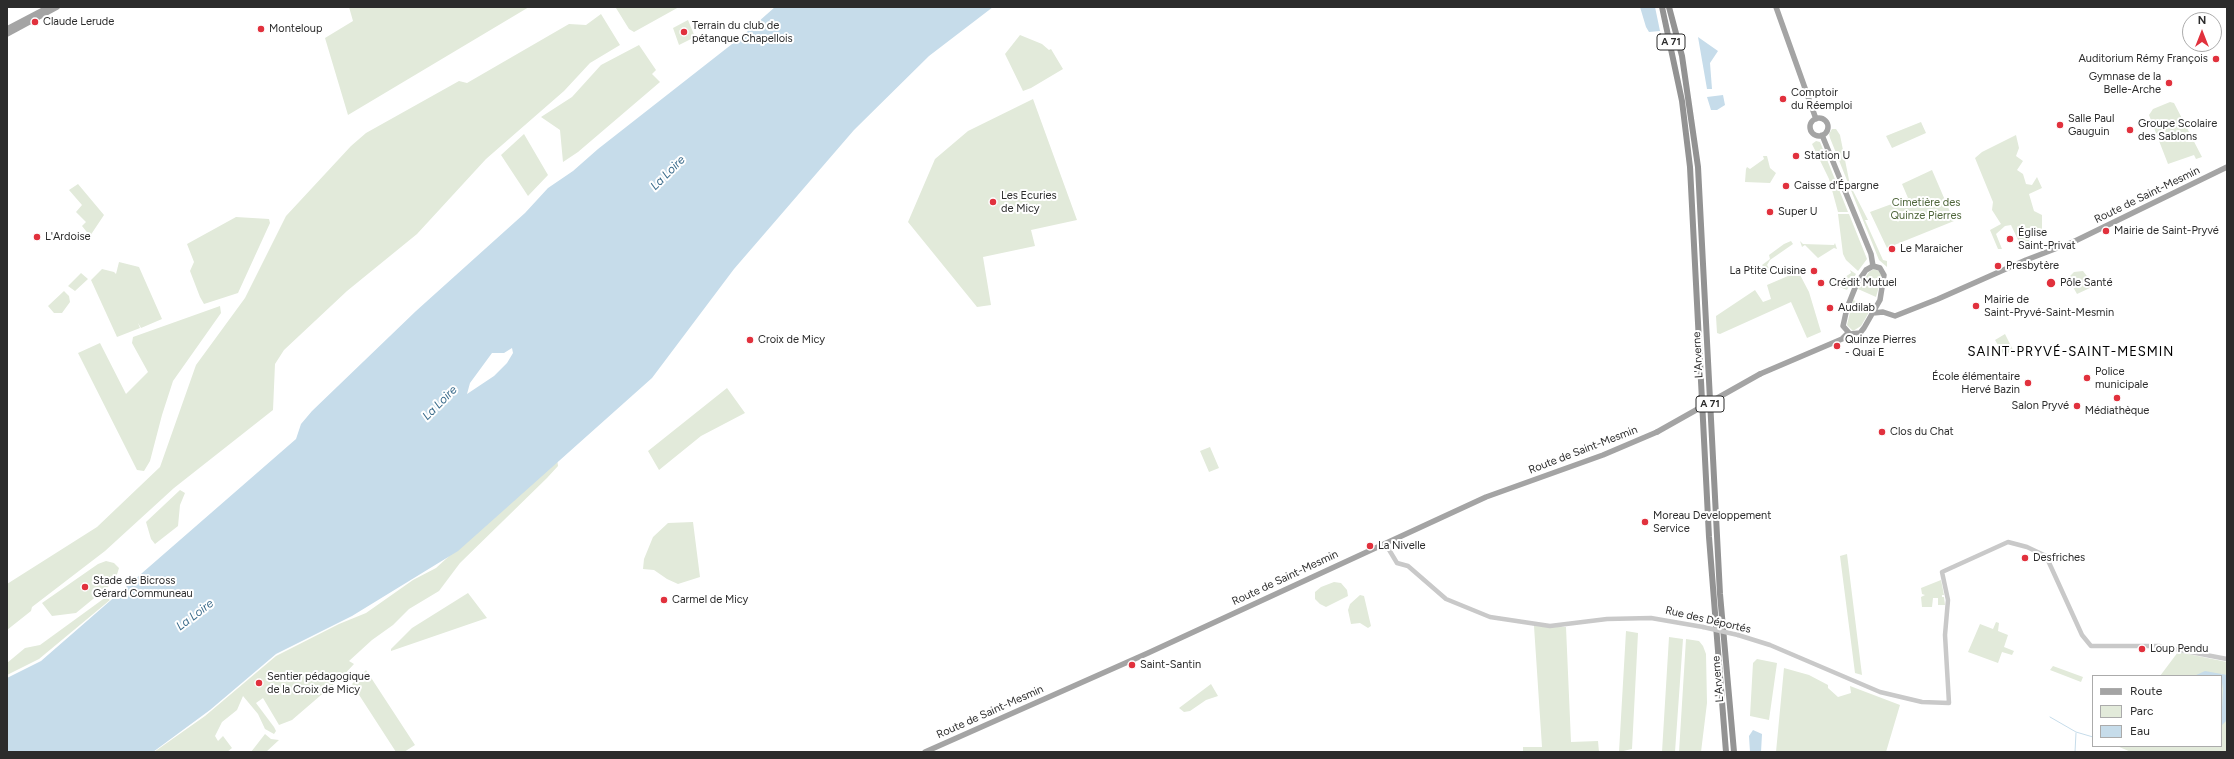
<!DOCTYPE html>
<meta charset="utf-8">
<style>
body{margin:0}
#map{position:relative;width:2234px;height:759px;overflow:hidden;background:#fff;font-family:Figtree,sans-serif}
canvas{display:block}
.frame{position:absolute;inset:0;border:8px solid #2c2c2c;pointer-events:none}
.legend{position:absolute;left:2092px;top:675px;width:130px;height:72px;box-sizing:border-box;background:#fff;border:1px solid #ababab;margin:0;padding:5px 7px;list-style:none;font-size:12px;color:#2c2c2c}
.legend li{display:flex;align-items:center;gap:8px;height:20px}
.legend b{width:20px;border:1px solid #ababab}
.north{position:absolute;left:2182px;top:12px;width:40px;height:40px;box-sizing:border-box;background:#fff;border:1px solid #ababab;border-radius:50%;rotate:0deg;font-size:11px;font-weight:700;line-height:16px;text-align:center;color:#2c2c2c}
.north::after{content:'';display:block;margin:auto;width:14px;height:18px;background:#e1313d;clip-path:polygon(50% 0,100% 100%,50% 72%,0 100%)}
</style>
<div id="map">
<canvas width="2234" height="759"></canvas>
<div class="frame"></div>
<ul class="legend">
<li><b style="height:5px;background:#a4a4a4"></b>Route</li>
<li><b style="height:11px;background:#e2eada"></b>Parc</li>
<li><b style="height:11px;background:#c6dcea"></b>Eau</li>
</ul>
<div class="north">N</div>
</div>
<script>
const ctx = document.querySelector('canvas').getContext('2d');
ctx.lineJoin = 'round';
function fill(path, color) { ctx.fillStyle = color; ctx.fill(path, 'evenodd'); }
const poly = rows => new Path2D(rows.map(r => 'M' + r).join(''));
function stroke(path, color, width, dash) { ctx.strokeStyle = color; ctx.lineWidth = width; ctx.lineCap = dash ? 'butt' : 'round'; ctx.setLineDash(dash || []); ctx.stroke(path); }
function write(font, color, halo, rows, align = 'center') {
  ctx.font = font + ' Figtree,sans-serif'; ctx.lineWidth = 4; ctx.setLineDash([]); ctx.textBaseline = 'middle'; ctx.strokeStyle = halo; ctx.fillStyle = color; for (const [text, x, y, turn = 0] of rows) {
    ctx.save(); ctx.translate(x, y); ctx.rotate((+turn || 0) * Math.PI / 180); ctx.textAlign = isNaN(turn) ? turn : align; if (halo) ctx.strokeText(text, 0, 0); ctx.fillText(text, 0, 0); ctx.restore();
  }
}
fill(poly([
 [349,7,529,7,348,115,325,38,353,21],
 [618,7,679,7,634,32,629,29,616,8],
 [601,14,620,45,590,63,564,91,486,159,417,234,347,291,284,350,275,364,273,410,174,488,105,551,32,607,31,611,7,630,7,584,97,527,160,467,196,365,245,298,286,216,351,146,366,133,459,81,467,83,569,24,586,25],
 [688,20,695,37,679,45,673,28],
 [1020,35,1042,44,1049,50,1051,49,1063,69,1031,88,1023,91,1005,54],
 [639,45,656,70,652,74,660,82,578,152,563,162,560,130,541,117,572,97,601,65],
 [1033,99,1077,220,1031,230,1035,246,983,257,991,305,977,307,908,222,935,159,968,131],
 [2170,102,2174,103,2202,157,2196,159,2194,155,2168,164,2149,115,2153,109],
 [1921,122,1926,133,1892,148,1886,136],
 [1832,129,1836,129,1840,135,1850,185,1868,220,1865,220,1883,260,1887,261,1887,267,1879,260,1830,138,1829,134],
 [524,134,548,175,528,196,501,155],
 [2016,135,2019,148,2016,156,2023,161,2017,170,2023,174,2026,184,2032,185,2037,177,2042,188,2029,194,2034,211,2042,215,2042,229,2027,234,2033,249,2026,251,2019,242,2011,225,2005,226,1996,234,2002,249,1998,249,1990,230,2001,224,1992,210,1993,202,1975,158,1982,152],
 [1816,141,1820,142,1848,212,1838,212,1829,179,1812,144],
 [1763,156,1767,156,1770,168,1776,173,1770,183,1745,182,1746,169,1747,167,1750,169,1764,159],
 [1932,170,1954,221,1887,248,1870,212,1908,198,1902,184],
 [78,184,104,215,90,236,82,226,86,222,76,212,82,205,69,190],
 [1838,214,1849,214,1867,259,1858,271,1846,260,1843,254],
 [236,217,269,219,270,223,238,293,204,304,200,297,190,271,194,262,187,244],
 [1791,241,1793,244,1770,260,1767,265,1769,268,1766,270,1762,265,1770,259,1769,255,1784,244],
 [1800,241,1803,244,1834,245,1835,243,1837,249,1834,248,1818,258,1805,245,1802,247],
 [119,262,139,267,162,319,141,328,138,323,140,328,117,337,91,280,102,269,114,272,116,274],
 [1874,269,1879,271,1882,276,1876,297,1858,289,1869,272],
 [1850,270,1856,274,1847,290,1832,284,1834,281,1836,283,1851,273],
 [2083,271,2093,284,2092,287,2077,294,2068,278,2074,272],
 [81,273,88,279,75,291,68,286],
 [1795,273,1799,273,1809,292,1821,332,1807,338,1791,302,1720,334,1717,333,1716,316,1755,290,1763,302,1771,299,1767,285],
 [64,291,69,296,70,302,62,313,54,313,48,306],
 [1853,300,1872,307,1861,326,1853,331,1847,325],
 [220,306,221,313,173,381,162,415,150,461,144,471,137,470,78,353,100,343,126,394,148,372,132,343,133,337],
 [2005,334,2013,350,2004,355,1995,340],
 [727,388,745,413,701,436,659,470,648,451],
 [1210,447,1219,468,1209,472,1200,451],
 [557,458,558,466,547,478,460,563,439,591,409,609,393,625,372,640,349,661,354,664,342,677,292,720,279,725,263,698,256,703,274,727,276,731,274,734,265,729,258,714,243,696,237,710,222,722,215,736,218,741,223,736,232,748,227,752,154,752,205,716,276,656,339,624,366,613,413,580,436,568],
 [180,490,185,493,180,505,178,526,155,544,151,539,146,522],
 [693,522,700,577,678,584,667,579,654,570,643,569,644,559,653,537,668,523],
 [1847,554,1862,675,1855,673,1840,556],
 [106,561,114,563,119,568,115,581,76,613,52,616,42,603,98,564],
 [1941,580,1944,595,1942,595,1942,597,1944,597,1945,605,1938,605,1938,598,1933,598,1932,607,1922,607,1921,597,1925,595,1922,594,1921,588],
 [1334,582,1341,583,1347,590,1348,596,1326,607,1320,604,1315,599,1315,592,1321,587],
 [468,593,487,618,391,651,391,649,412,628],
 [1360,595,1364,596,1371,626,1368,628,1360,623,1351,624,1348,610,1350,604],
 [106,597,110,600,39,659,7,675,7,663,25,648,40,645],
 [1996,622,1999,623,1998,631,2008,635,2004,647,2014,651,2012,655,2002,652,1998,663,1968,652,1980,624,1993,629],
 [1534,626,1566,627,1571,742,1598,741,1599,752,1523,752,1523,747,1542,747],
 [1626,631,1638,633,1632,749,1619,752],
 [1669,637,1683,639,1675,752,1662,752],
 [1686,639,1699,641,1703,646,1706,654,1707,703,1701,752,1679,752],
 [2178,652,2227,662,2227,752,2131,752,2117,746,2221,746,2221,676,2160,676],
 [1757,659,1777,663,1769,720,1750,716,1753,663],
 [2053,666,2083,677,2081,682,2050,670],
 [1784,668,1809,675,1828,685,1828,688,1838,697,1851,693,1850,686,1900,705,1886,752,1776,752],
 [366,670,415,745,404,752,396,752,352,684],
 [1211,684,1218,696,1206,700,1190,711,1184,712,1179,708],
 [265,734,271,739,279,740,266,752,251,752]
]), '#e2eada');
fill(poly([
 [775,7,993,7,929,56,854,130,734,269,652,378,458,551,352,616,276,654,210,710,153,752,7,752,7,678,41,661,296,439,301,424,312,411,416,311,525,213,548,188,573,171,598,149,741,37],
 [512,348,513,353,507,363,494,376,467,394,470,383,492,353,504,353],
 [1640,7,1655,7,1660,31,1649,32,1646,27],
 [1698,37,1718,51,1710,63,1712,89,1707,89],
 [1723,95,1725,105,1717,110,1711,110,1707,97],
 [2205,671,2227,675,2227,720,2221,726,2223,689,2221,676,2194,676],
 [1753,730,1762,734,1761,752,1750,752,1749,736]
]), '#c6dcea');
stroke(poly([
 [2050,717,2076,732,2093,737],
 [2075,752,2076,733]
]), '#c6dcea', 1);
stroke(poly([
 [1385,543,1397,563,1408,566,1446,599,1490,617,1550,626,1607,619,1651,618,1703,627],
 [1738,635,1770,645,1880,692,1922,702,1949,703,1945,635,1948,600,1942,572,2008,542,2027,547,2046,556,2082,635,2091,646,2159,646,2227,659]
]), '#c9c9c9', 4.5);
stroke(poly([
 [1776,7,1816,119],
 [7,29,49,7],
 [7,34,57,7],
 '1810 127a9 9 0 1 1 18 0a9 9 0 1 1-18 0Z',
 [1822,135,1871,254,1873,266],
 [1873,266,1880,268,1884,275,1880,300,1864,328,1860,333,1850,334,1843,326,1847,308,1857,283,1866,270,1873,266],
 [1873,313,1883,312,1895,316,1938,299,2026,260,2073,242,2227,167],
 [1760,374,1842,339,1848,333],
 [925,752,1148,653,1486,497,1603,455,1657,432]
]), '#a4a4a4', 5.5);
stroke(poly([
 [1662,7,1682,101,1690,167,1709,537,1726,752],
 [1669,7,1682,56,1698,167,1720,594,1734,752]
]), '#939393', 6);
stroke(poly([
 [1703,627,1738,635]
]), '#c9c9c9', 4.5);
stroke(poly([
 [1657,432,1760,374]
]), '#a4a4a4', 5.5);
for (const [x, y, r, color] of [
 [35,22,4,"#e1313d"],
 [261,29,4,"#e1313d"],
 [684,32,4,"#e1313d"],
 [2216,59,4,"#e1313d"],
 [2169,83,4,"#e1313d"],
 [1783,99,4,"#e1313d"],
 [2060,125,4,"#e1313d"],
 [2130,130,4,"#e1313d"],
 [1796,156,4,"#e1313d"],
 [1786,186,4,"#e1313d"],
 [993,202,4,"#e1313d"],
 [1770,212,4,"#e1313d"],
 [2106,231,4,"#e1313d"],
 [37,237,4,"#e1313d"],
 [2010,239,4,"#e1313d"],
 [1892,249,4,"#e1313d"],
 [1998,266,4,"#e1313d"],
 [1814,271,4,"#e1313d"],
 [1821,283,4,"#e1313d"],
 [2051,283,5,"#e1313d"],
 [1976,306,4,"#e1313d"],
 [1830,308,4,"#e1313d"],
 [750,340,4,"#e1313d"],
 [1837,346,4,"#e1313d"],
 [2087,378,4,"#e1313d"],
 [2028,383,4,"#e1313d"],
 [2117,398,4,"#e1313d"],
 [2077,406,4,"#e1313d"],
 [1882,432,4,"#e1313d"],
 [1645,522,4,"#e1313d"],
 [1370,546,4,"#e1313d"],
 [2025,558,4,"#e1313d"],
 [85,587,4,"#e1313d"],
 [664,600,4,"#e1313d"],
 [2142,649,4,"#e1313d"],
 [1132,665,4,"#e1313d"],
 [259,683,4,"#e1313d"]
]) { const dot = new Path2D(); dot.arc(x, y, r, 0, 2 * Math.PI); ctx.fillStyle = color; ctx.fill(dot); stroke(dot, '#fff', 1.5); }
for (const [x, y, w] of [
 [1671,42,28],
 [1710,404,28]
]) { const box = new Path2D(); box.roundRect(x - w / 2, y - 8, w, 16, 3); ctx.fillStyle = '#fff'; ctx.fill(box); stroke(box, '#2c2c2c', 1); }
write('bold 10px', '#2c2c2c', null, [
 ["A 71",1671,42],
 ["A 71",1710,404]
]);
write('11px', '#2c2c2c', '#fff', [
 ["Claude Lerude",43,22],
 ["Terrain du club de",692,26],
 ["pétanque Chapellois",692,39],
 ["Monteloup",269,29],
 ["Auditorium Rémy François",2208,59,"right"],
 ["Gymnase de la",2161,77,"right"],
 ["Belle-Arche",2161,90,"right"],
 ["Comptoir",1791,93],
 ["du Réemploi",1791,106],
 ["Salle Paul",2068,119],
 ["Gauguin",2068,132],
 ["Groupe Scolaire",2138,124],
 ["des Sablons",2138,137],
 ["Station U",1804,156],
 ["Caisse d'Épargne",1794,186],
 ["Les Ecuries",1001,196],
 ["de Micy",1001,209],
 ["Super U",1778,212],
 ["Mairie de Saint-Pryvé",2114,231],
 ["Église",2018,233],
 ["Saint-Privat",2018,246],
 ["L'Ardoise",45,237],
 ["Le Maraicher",1900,249],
 ["Presbytère",2006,266],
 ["La Ptite Cuisine",1806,271,"right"],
 ["Crédit Mutuel",1829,283],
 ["Pôle Santé",2060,283],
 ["Mairie de",1984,300],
 ["Saint-Pryvé-Saint-Mesmin",1984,313],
 ["Audilab",1838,308],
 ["Croix de Micy",758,340],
 ["Quinze Pierres",1845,340],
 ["- Quai E",1845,353],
 ["Police",2095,372],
 ["municipale",2095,385],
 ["École élémentaire",2020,377,"right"],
 ["Hervé Bazin",2020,390,"right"],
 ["Salon Pryvé",2069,406,"right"],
 ["Médiathèque",2117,411,"center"],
 ["Clos du Chat",1890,432],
 ["Moreau Developpement",1653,516],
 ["Service",1653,529],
 ["La Nivelle",1378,546],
 ["Desfriches",2033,558],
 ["Stade de Bicross",93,581],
 ["Gérard Communeau",93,594],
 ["Carmel de Micy",672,600],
 ["Loup Pendu",2150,649],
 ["Saint-Santin",1140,665],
 ["Sentier pédagogique",267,677],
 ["de la Croix de Micy",267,690]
], 'left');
write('11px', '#2c2c2c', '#fff', [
 ["Route de Saint-Mesmin",2147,195,-26],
 ["L'Arverne",1698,355,-93],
 ["Route de Saint-Mesmin",1583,450,-21],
 ["Route de Saint-Mesmin",1285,578,-25],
 ["Rue des Déportés",1708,620,13],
 ["L'Arverne",1718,679,-95],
 ["Route de Saint-Mesmin",990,712,-24]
]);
write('11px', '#4f663b', '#fff', [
 ["Cimetière des",1926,203],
 ["Quinze Pierres",1926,216]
]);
write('italic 12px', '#3d6d8c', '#fff', [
 ["La Loire",668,173,-45],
 ["La Loire",440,403,-45],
 ["La Loire",195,615,-37]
]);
ctx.letterSpacing = '1px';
write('13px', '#000', '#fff', [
 ["SAINT-PRYVÉ-SAINT-MESMIN",2071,352]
]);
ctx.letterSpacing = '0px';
</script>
